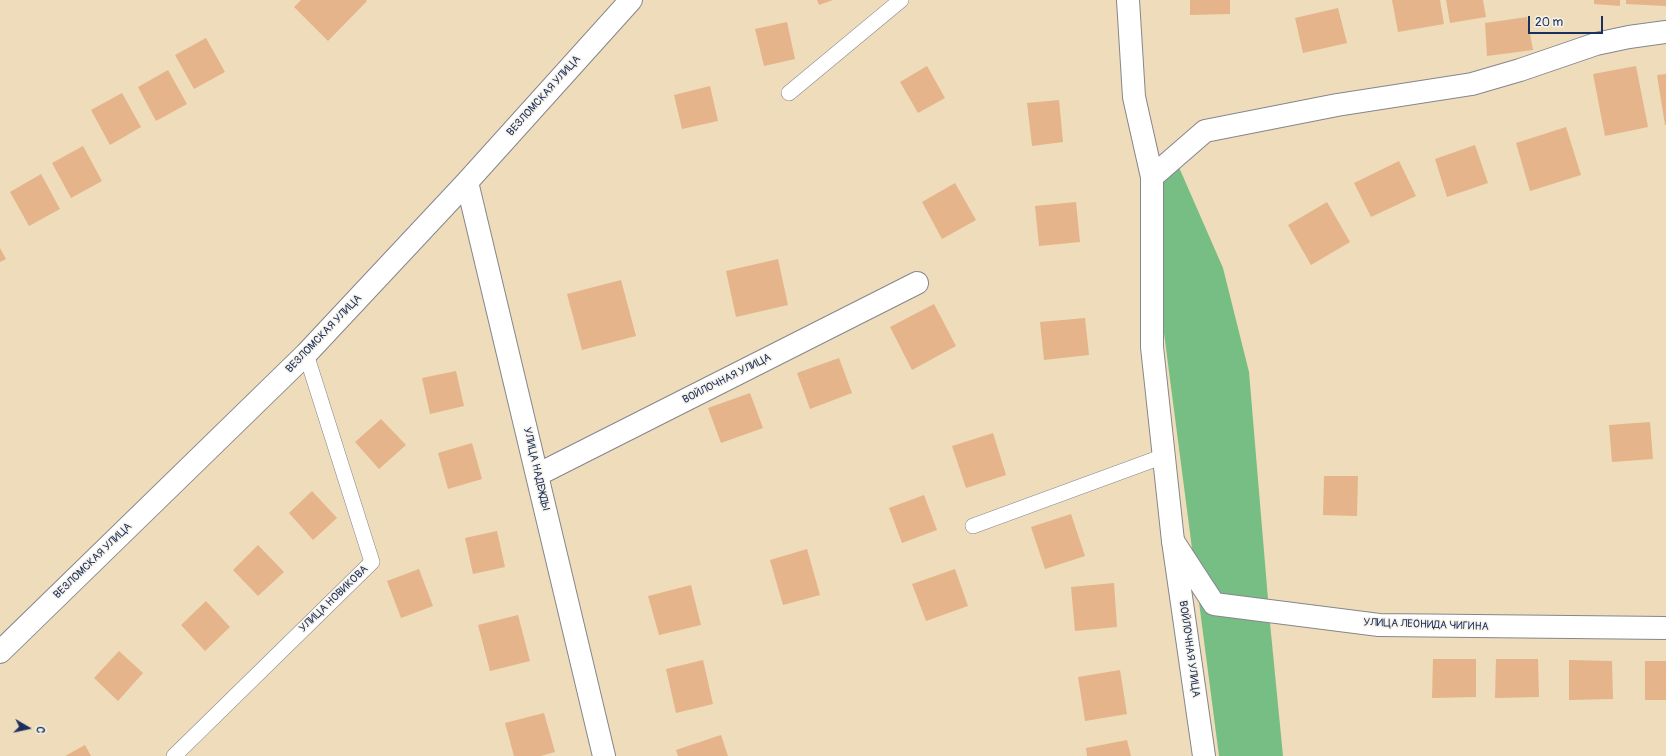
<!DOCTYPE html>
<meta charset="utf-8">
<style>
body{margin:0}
#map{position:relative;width:1666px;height:756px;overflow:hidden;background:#efdcba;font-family:Pangolin,sans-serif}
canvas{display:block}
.north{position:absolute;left:8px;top:708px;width:40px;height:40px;-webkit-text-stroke:3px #f7f3e8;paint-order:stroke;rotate:99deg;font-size:11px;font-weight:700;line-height:16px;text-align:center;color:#1b2f5e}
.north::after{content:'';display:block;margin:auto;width:14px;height:18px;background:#1b2f5e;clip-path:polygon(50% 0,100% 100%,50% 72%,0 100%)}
.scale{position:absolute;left:1528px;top:16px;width:75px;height:18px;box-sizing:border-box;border:2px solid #1b2f5e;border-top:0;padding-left:5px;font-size:12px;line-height:14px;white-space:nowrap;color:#1b2f5e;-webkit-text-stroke:3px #f7f3e8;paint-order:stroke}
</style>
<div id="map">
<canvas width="1666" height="756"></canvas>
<div class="north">С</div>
<div class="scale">20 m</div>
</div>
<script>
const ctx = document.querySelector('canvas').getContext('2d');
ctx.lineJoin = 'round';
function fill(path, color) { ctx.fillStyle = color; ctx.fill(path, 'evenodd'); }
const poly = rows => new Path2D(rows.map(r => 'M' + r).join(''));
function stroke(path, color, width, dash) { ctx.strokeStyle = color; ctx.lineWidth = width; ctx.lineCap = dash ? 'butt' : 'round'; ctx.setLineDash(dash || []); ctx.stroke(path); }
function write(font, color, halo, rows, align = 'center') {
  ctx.font = font + ' Pangolin,sans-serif'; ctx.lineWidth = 3; ctx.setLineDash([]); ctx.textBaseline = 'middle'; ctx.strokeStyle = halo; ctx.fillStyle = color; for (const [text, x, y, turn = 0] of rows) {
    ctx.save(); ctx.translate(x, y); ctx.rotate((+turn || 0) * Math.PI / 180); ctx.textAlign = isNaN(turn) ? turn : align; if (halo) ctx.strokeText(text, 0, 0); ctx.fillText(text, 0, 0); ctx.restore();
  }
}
fill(poly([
 [1178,165,1223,268,1249,372,1270,623,1283,756,1219,756,1161,310,1152,177]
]), '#76be84');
fill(poly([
 [301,0,366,0,367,1,328,41,294,7],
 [817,0,833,0,819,5],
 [1190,0,1230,0,1230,14,1190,15],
 [1392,0,1440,0,1444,24,1398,32],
 [1446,0,1483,0,1486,17,1450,23],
 [1594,0,1620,0,1620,6,1594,4],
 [1626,0,1666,0,1666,6,1626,4],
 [1338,8,1347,43,1303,53,1295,18],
 [1527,17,1533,50,1487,56,1485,23],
 [787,22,795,59,764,66,755,29],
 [206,38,225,72,194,89,175,55],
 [927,66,945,98,918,113,900,82],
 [1636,66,1648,127,1605,136,1593,74],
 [168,70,187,104,156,121,138,87],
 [1666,74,1666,125,1665,125,1657,75],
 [710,86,718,121,682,129,674,95],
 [122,93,141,127,110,145,91,110],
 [1059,100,1063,142,1032,146,1027,103],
 [1566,127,1581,175,1530,191,1516,143],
 [1475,145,1488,183,1447,197,1435,159],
 [83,146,102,181,71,198,52,163],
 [1399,161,1416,196,1371,217,1354,183],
 [41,174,60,209,29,226,10,192],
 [955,183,976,220,942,239,922,202],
 [1076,202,1080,242,1039,246,1035,206],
 [1327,202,1350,242,1311,265,1288,225],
 [0,248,6,259,0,262],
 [778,259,788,305,736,317,726,271],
 [621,280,636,336,582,350,567,294],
 [934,304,956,346,912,370,890,327],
 [1085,318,1089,355,1044,360,1040,322],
 [839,358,852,393,810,409,797,373],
 [456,371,464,406,430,414,422,378],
 [750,393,763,428,721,443,708,408],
 [381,419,406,445,379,469,355,442],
 [1650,422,1653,459,1612,462,1609,425],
 [993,433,1006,475,966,488,952,446],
 [472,443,482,479,448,489,438,453],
 [1324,476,1358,476,1357,516,1323,515],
 [312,491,337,518,313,540,289,513],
 [924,495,937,530,902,543,889,508],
 [1071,514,1085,556,1045,569,1031,527],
 [497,531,505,567,473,574,465,538],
 [258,545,284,572,258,596,233,570],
 [807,549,820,595,783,605,770,560],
 [419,569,433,606,401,618,387,581],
 [955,569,968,606,926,621,912,584],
 [1114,583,1117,627,1075,631,1071,587],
 [691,585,701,625,659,635,648,596],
 [206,601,230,627,205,651,181,625],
 [518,615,530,661,490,671,478,625],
 [119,651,143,673,118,701,94,678],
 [1433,659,1476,659,1476,697,1432,698],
 [1496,659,1538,659,1539,697,1495,698],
 [703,660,713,704,676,713,666,669],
 [1569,660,1612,661,1613,699,1569,700],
 [1645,661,1666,661,1666,700,1645,700],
 [1120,670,1127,714,1085,721,1078,677],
 [544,713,555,752,541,756,514,756,505,723],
 [721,735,728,756,678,756,676,750],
 [1127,740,1131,756,1087,756,1086,748],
 [85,745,91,756,65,756]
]), '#e5b48b');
const lane = poly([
 [789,93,901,0],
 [973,526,1164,456],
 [174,756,372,562,306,354]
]);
const street = poly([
 [1152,177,1205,131,1337,105,1472,84,1520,70,1596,44,1629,37,1666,32],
 [467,182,604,756],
 [537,475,917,283],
 [1173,541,1214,604,1379,625,1666,628],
 [0,652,306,354,467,182,631,0]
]);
const secondary = poly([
 [1128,0,1134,97,1152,177,1152,347,1173,541,1204,756]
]);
stroke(lane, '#85868c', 16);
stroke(street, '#85868c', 24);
stroke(secondary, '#85868c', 24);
stroke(lane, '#fff', 15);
stroke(street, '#fff', 22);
stroke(secondary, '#fff', 22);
write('11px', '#1b2f5e', '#f7f3e8', [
 ["ВЕЗЛОМСКАЯ УЛИЦА",544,96,-48],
 ["ВЕЗЛОМСКАЯ УЛИЦА",324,334,-46],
 ["ВОЙЛОЧНАЯ УЛИЦА",727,379,-27],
 ["УЛИЦА НАДЕЖДЫ",536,469,77],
 ["ВЕЗЛОМСКАЯ УЛИЦА",93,561,-44],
 ["УЛИЦА НОВИКОВА",334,599,-44],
 ["УЛИЦА ЛЕОНИДА ЧИГИНА",1426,625,2],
 ["ВОЙЛОЧНАЯ УЛИЦА",1189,649,82]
]);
</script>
